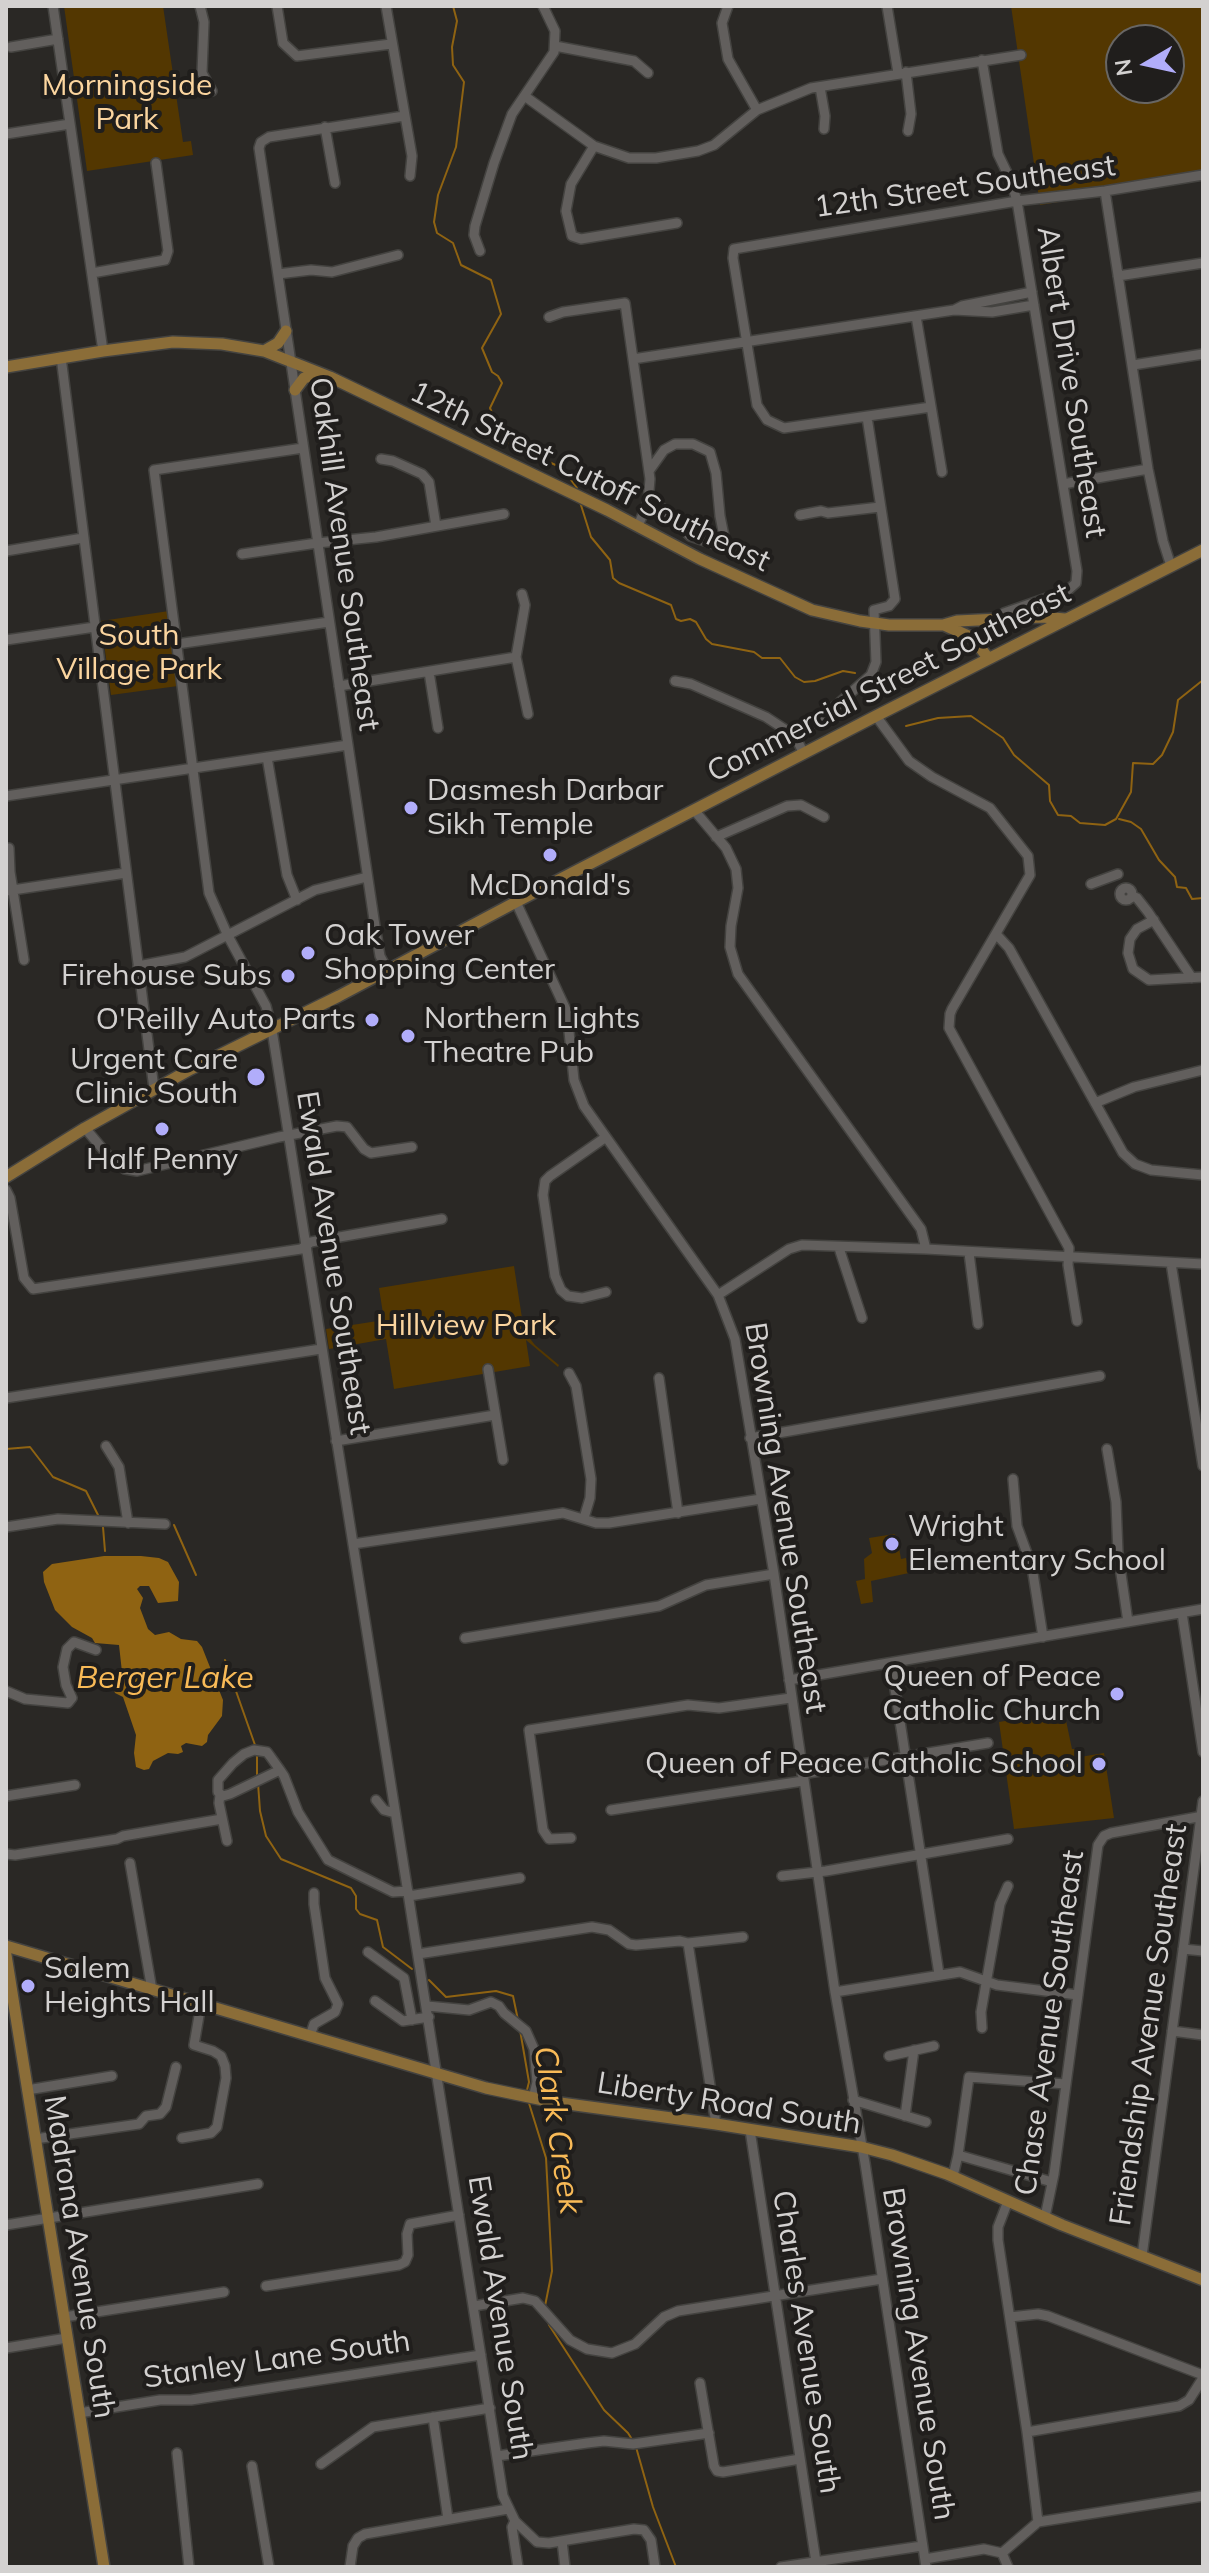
<!DOCTYPE html>
<style>
body{margin:0}
#map{position:relative;width:1209px;height:2573px;overflow:hidden;background:#2a2825;font-family:Mulish,sans-serif}
canvas{display:block}
.frame{position:absolute;inset:0;border:8px solid #d3d1d0;pointer-events:none}
.north{position:absolute;left:1105px;top:24px;width:80px;height:80px;box-sizing:border-box;background:#201e1c;border:2px solid #686664;border-radius:50%;rotate:261deg;font-size:22px;font-weight:700;line-height:32px;text-align:center;color:#d3d1d0}
.north::after{content:'';display:block;margin:auto;width:28px;height:36px;background:#b1adfa;clip-path:polygon(50% 0,100% 100%,50% 72%,0 100%)}
</style>
<div id="map">
<canvas width="1209" height="2573"></canvas>
<div class="frame"></div>
<div class="north">N</div>
</div>
<script>
const ctx = document.querySelector('canvas').getContext('2d');
ctx.lineJoin = 'round';
function fill(path, color) { ctx.fillStyle = color; ctx.fill(path, 'evenodd'); }
const poly = rows => new Path2D(rows.map(r => 'M' + r).join(''));
function stroke(path, color, width, dash) { ctx.strokeStyle = color; ctx.lineWidth = width; ctx.lineCap = dash ? 'butt' : 'round'; ctx.setLineDash(dash || []); ctx.stroke(path); }
function write(font, color, halo, rows, align = 'center') {
  ctx.font = font + ' Mulish,sans-serif'; ctx.lineWidth = 8; ctx.setLineDash([]); ctx.textBaseline = 'middle'; ctx.strokeStyle = halo; ctx.fillStyle = color; for (const [text, x, y, turn = 0] of rows) {
    ctx.save(); ctx.translate(x, y); ctx.rotate((+turn || 0) * Math.PI / 180); ctx.textAlign = isNaN(turn) ? turn : align; if (halo) ctx.strokeText(text, 0, 0); ctx.fillText(text, 0, 0); ctx.restore();
  }
}
fill(poly([
 [64,6,163,6,183,142,191,141,193,155,87,171],
 [1011,6,1203,6,1203,179,1040,205],
 [1121,40,1169,40,1169,88,1121,88],
 [169,611,178,686,111,695,101,621],
 [514,1266,524,1331,535,1345,559,1365,558,1367,526,1340,530,1366,394,1389,386,1339,329,1349,326,1329,384,1320,379,1288],
 [894,1534,897,1536,901,1559,906,1558,909,1573,871,1581,873,1602,861,1604,856,1581,865,1579,864,1559,872,1553,869,1538],
 [1064,1711,1072,1749,1078,1749,1080,1757,1104,1753,1114,1818,1014,1829,999,1722]
]), '#533701');
fill(poly([
 [104,1556,141,1556,159,1558,168,1562,179,1582,178,1601,158,1603,149,1586,140,1586,137,1589,143,1598,140,1608,148,1629,155,1635,169,1632,181,1639,197,1641,202,1647,223,1700,222,1716,208,1735,207,1742,202,1746,186,1743,181,1746,183,1752,178,1754,168,1753,153,1761,149,1769,144,1770,136,1767,134,1753,136,1735,123,1697,115,1693,113,1688,123,1681,119,1645,95,1643,92,1638,72,1627,55,1610,44,1582,43,1572,52,1564]
]), '#8f6312');
stroke(poly([
 [453,6,457,21,452,47,453,65,464,82,456,147,438,195,434,222,437,233,453,243,461,265,491,280,501,314,482,348,492,372,498,376,502,383,490,408,501,434,506,442,562,468,577,488],
 [580,502,591,537,610,560,613,578,619,583,671,605,676,619,681,621,690,619,696,622,706,639,712,644,754,652,762,658,780,658,795,677,804,682,815,681,843,671,855,673],
 [906,726,938,718,971,716,1003,738,1014,755,1049,785,1050,801,1058,815,1071,816,1080,823,1105,825,1116,819,1131,792,1133,763,1153,764,1162,755,1173,732,1178,700,1203,680],
 [1119,819,1131,822,1141,829,1159,860,1175,877,1177,887,1186,888,1192,899,1203,898],
 [6,1449,30,1447,53,1477,86,1491,98,1515],
 [174,1525,196,1575],
 [103,1527,105,1551],
 [225,1660,255,1745],
 [257,1755,257,1777],
 [258,1783,260,1811,266,1836,281,1859,351,1888,356,1896,356,1909,360,1914,377,1920,383,1947,412,1969],
 [429,1980,446,1997,496,1991,513,1996,518,2020],
 [520,2030,529,2082,527,2090],
 [528,2100,546,2158,552,2271,545,2306],
 [548,2320,549,2325,604,2410,628,2433,633,2441],
 [636,2447,653,2507,676,2567]
]), '#8f6312', 2);
const minor = poly([
 [53,6,103,351],
 [200,6,204,22,202,73,212,91],
 [277,6,283,43,297,56,391,44],
 [386,6,412,156,410,176],
 [728,6,722,23,728,59,757,110],
 [887,6,898,73],
 [555,46,634,61,648,73],
 [11,47,58,39],
 [982,60,998,154,1011,181,1017,201,1077,571,1076,583,1067,591,1004,613,998,618],
 [906,72,911,114,908,131],
 [820,87,825,116,824,129],
 [526,97,594,146,629,158,656,158,698,151,714,145,757,110,811,88,1021,55],
 [325,127,335,183],
 [6,134,70,124],
 [594,146,571,184,566,211,572,236,581,239,677,223],
 [1105,191,1148,469,1163,541,1171,566],
 [480,251,474,235,475,226,494,163,512,114,554,52,555,31,543,6],
 [92,273,165,260,168,251,156,163],
 [278,274,311,270,332,272,398,255],
 [1118,276,1203,263],
 [954,310,992,312,1034,305],
 [916,316,942,472],
 [549,317,563,312,625,303,650,479,648,502,638,526],
 [61,357,154,1089],
 [633,359,954,310,962,306,1032,292],
 [1133,365,1203,354],
 [931,407,784,428,767,420,757,405,733,258,734,249,1017,201,1105,191,1203,175],
 [303,448,154,470,209,893,228,936,266,1006,272,1030,503,2496,515,2521,537,2542,549,2543,634,2529,644,2530,651,2540,655,2567],
 [381,459,393,461,422,474,429,482,436,526],
 [1063,484,1148,469],
 [648,502,662,508,690,536,717,545,725,541,720,516,716,473,710,452,693,444,675,444,664,450,649,471],
 [800,515,821,511,828,513,880,507],
 [6,551,83,538],
 [242,554,317,543,376,537,504,514],
 [522,594,525,605,516,657,528,714],
 [6,640,95,627],
 [177,644,329,622],
 [429,672,438,728],
 [675,681,691,684,766,717,795,736,804,754],
 [339,686,516,657],
 [876,716,909,761,932,777,990,808,1028,856,1030,875,952,1009,950,1014,949,1028,1069,1248,1068,1265,1077,1321],
 [795,736,838,704,871,675,876,662,874,610,889,606,895,599,867,417],
 [267,757,287,875,297,900],
 [6,796,348,745],
 [694,810,726,848,736,869,738,888,731,926,730,947,738,974,921,1229,926,1249],
 [716,837,787,806,801,805,824,817],
 [9,848,10,872,24,960],
 [1091,884,1118,874],
 '1120 894a6 6 0 1 1 12 0a6 6 0 1 1-12 0Z',
 [6,891,126,873],
 [1132,896,1137,898,1148,912,1192,978],
 [516,902,567,1012,574,1080,584,1106,718,1295,735,1339,774,1574,835,1992,865,2163,926,2567],
 [1154,920,1137,929,1130,939,1128,953,1133,969,1149,980,1203,977],
 [996,934,1009,948,1123,1153,1135,1164,1151,1170,1203,1175],
 [138,966,185,957,315,890,367,877],
 [388,971,380,956,375,926,259,148,261,142,269,137,404,116],
 [1095,1103,1134,1087,1203,1070],
 [85,1128,111,1159,125,1169,137,1171,279,1137,337,1126,347,1127,364,1149,371,1153,412,1147],
 [6,1190,10,1198,24,1278,33,1289,301,1249,311,1242,442,1219],
 [839,1248,862,1318],
 [969,1253,978,1324],
 [1171,1263,1203,1466],
 [606,1292,582,1298,568,1296,561,1290,555,1276,543,1195,545,1181,550,1176,606,1137],
 [718,1295,789,1249,802,1245,926,1249,1203,1264],
 [488,1369,503,1460],
 [569,1373,576,1386,591,1479,590,1498,584,1518],
 [659,1378,678,1513],
 [6,1398,321,1349],
 [750,1438,1100,1376],
 [336,1441,495,1415],
 [106,1446,119,1467,128,1523],
 [1107,1449,1116,1502,1118,1553,1128,1622],
 [1013,1479,1017,1526,1032,1567,1043,1637],
 [6,1527,58,1519,165,1524],
 [353,1544,563,1513,596,1523,609,1523,761,1499],
 [1182,1613,1203,1752],
 [465,1638,659,1606,706,1585,774,1574],
 [891,1663,939,1974],
 [789,1680,1203,1609],
 [6,1691,25,1699,68,1703,72,1698,66,1685,63,1667,67,1649,74,1642,96,1650],
 [280,1770,230,1794,223,1796,218,1792,218,1780,233,1763,244,1754,254,1750,267,1752,270,1756,280,1770,284,1776,298,1812,328,1860,393,1892,408,1891],
 [802,1774,988,1743],
 [220,1795,219,1803,227,1841],
 [6,1796,75,1785],
 [376,1800,384,1810,395,1813],
 [611,1810,803,1781],
 [571,1838,549,1839,543,1830,529,1730,688,1705,719,1708,791,1698],
 [6,1854,15,1855,117,1839,123,1836,222,1819],
 [130,1863,152,1990],
 [782,1876,826,1871,1008,1839],
 [409,1896,520,1878],
 [688,1943,716,2124],
 [1183,1949,1203,1951],
 [368,1952,404,1978,412,2020],
 [418,1954,592,1927,609,1930,629,1944,636,1945,680,1941,688,1943,743,1937],
 [835,1992,960,1972,997,1985,1078,1995],
 [375,2001,403,2021,429,2017],
 [427,2006,469,2010,491,2002,499,2006,504,2013,526,2031,534,2049,537,2082,533,2098],
 [982,2028,981,2012,1000,1904,1008,1886],
 [1172,2031,1203,2035],
 [310,2036,314,2024,335,2012,338,2004,325,1978,314,1904,314,1893],
 [889,2056,934,2046],
 [27,2090,112,2076],
 [853,2100,926,2122],
 [905,2116,914,2050],
 [750,2130,816,2562],
 [182,2138,211,2133,217,2127,226,2078,225,2066,221,2056,213,2051,194,2045,201,2004],
 [35,2139,139,2124,146,2116,160,2114,166,2107,176,2067],
 [953,2176,958,2155],
 [1052,2182,958,2155,969,2077,1066,2084],
 [1008,2201,998,2227,998,2240,1027,2432,1038,2522],
 [1045,2217,1054,2174,1098,1845,1104,1836,1111,1833,1203,1816],
 [6,2225,258,2184],
 [1142,2256,1203,1801],
 [266,2286,399,2265,405,2262,408,2255,407,2234,410,2224,459,2215],
 [474,2306,523,2298,535,2301,570,2340,587,2349,612,2353,635,2344,664,2317,678,2311,882,2279],
 [64,2317,224,2292],
 [1010,2317,1038,2314,1048,2316,1203,2375],
 [6,2348,67,2338],
 [700,2383,714,2466,717,2471,723,2472,800,2459],
 [79,2413,160,2400,191,2400,481,2355],
 [433,2417,448,2519],
 [1027,2432,1179,2406,1189,2400,1203,2378],
 [177,2453,189,2567],
 [497,2456,587,2443,604,2441,633,2444,709,2433],
 [321,2464,373,2427,490,2408],
 [252,2466,269,2567],
 [515,2521,512,2527,518,2567],
 [562,2541,565,2567],
 [1002,2553,1008,2567],
 [925,2559,984,2549,1002,2553,1038,2522,1203,2496],
 [350,2567,353,2546,358,2538,365,2534,508,2509],
 [781,2567,922,2546]
]);
const major = poly([
 [264,351,278,343,286,331],
 [6,367,103,351,173,342,222,344,264,351,330,377,607,510,700,559,812,610,860,621,889,625,943,625,957,621,1042,617,1065,619],
 [295,390,304,378,319,374],
 [944,625,973,638,988,658],
 [973,638,990,634,998,618],
 [6,1177,85,1128,191,1069,339,996,516,902,876,716,1203,550],
 [6,1946,486,2088,553,2102,716,2124,861,2147,892,2155,947,2174,1062,2225,1203,2280],
 [6,1955,104,2567]
]);
stroke(minor, '#444340', 12);
stroke(major, '#444340', 14);
stroke(minor, '#625f5d', 9);
stroke(major, '#8b6d38', 11);
for (const [x, y, r, color] of [
 [411,808,8,"#b1adfa"],
 [550,855,8,"#b1adfa"],
 [308,953,8,"#b1adfa"],
 [288,976,8,"#b1adfa"],
 [372,1020,8,"#b1adfa"],
 [408,1036,8,"#b1adfa"],
 [256,1077,10,"#b1adfa"],
 [162,1129,8,"#b1adfa"],
 [892,1544,8,"#b1adfa"],
 [1117,1694,8,"#b1adfa"],
 [1099,1764,8,"#b1adfa"],
 [28,1986,8,"#b1adfa"]
]) { const dot = new Path2D(); dot.arc(x, y, r, 0, 2 * Math.PI); ctx.fillStyle = color; ctx.fill(dot); stroke(dot, '#201e1c', 3); }
write('30px', '#fbd59f', '#201e1c', [
 ["Morningside",127,86],
 ["Park",127,120],
 ["South",139,636],
 ["Village Park",139,670],
 ["Hillview Park",466,1326]
]);
write('30px', '#d3d1d0', '#201e1c', [
 ["12th Street Southeast",965,187,-8],
 ["Albert Drive Southeast",1071,382,81],
 ["12th Street Cutoff Southeast",590,477,26],
 ["Oakhill Avenue Southeast",344,554,82],
 ["Commercial Street Southeast",889,683,-27],
 ["Ewald Avenue Southeast",333,1263,81],
 ["Browning Avenue Southeast",785,1518,81],
 ["Chase Avenue Southeast",1050,2023,-82],
 ["Friendship Avenue Southeast",1149,2025,-82],
 ["Liberty Road South",729,2104,9],
 ["Madrona Avenue South",79,2257,81],
 ["Ewald Avenue South",500,2318,81],
 ["Charles Avenue South",806,2342,81],
 ["Browning Avenue South",918,2354,81],
 ["Stanley Lane South",277,2360,-8]
]);
write('30px', '#d3d1d0', '#201e1c', [
 ["Dasmesh Darbar",427,791],
 ["Sikh Temple",427,825],
 ["McDonald's",550,886,"center"],
 ["Oak Tower",324,936],
 ["Shopping Center",324,970],
 ["Firehouse Subs",272,976,"right"],
 ["Northern Lights",424,1019],
 ["Theatre Pub",424,1053],
 ["O'Reilly Auto Parts",356,1020,"right"],
 ["Urgent Care",238,1060,"right"],
 ["Clinic South",238,1094,"right"],
 ["Half Penny",162,1160,"center"],
 ["Wright",908,1527],
 ["Elementary School",908,1561],
 ["Queen of Peace",1101,1677,"right"],
 ["Catholic Church",1101,1711,"right"],
 ["Queen of Peace Catholic School",1083,1764,"right"],
 ["Salem",44,1969],
 ["Heights Hall",44,2003]
], 'left');
write('italic 32px', '#f8ba57', '#201e1c', [
 ["Berger Lake",165,1678],
 ["Clark Creek",557,2130,81]
]);
</script>
